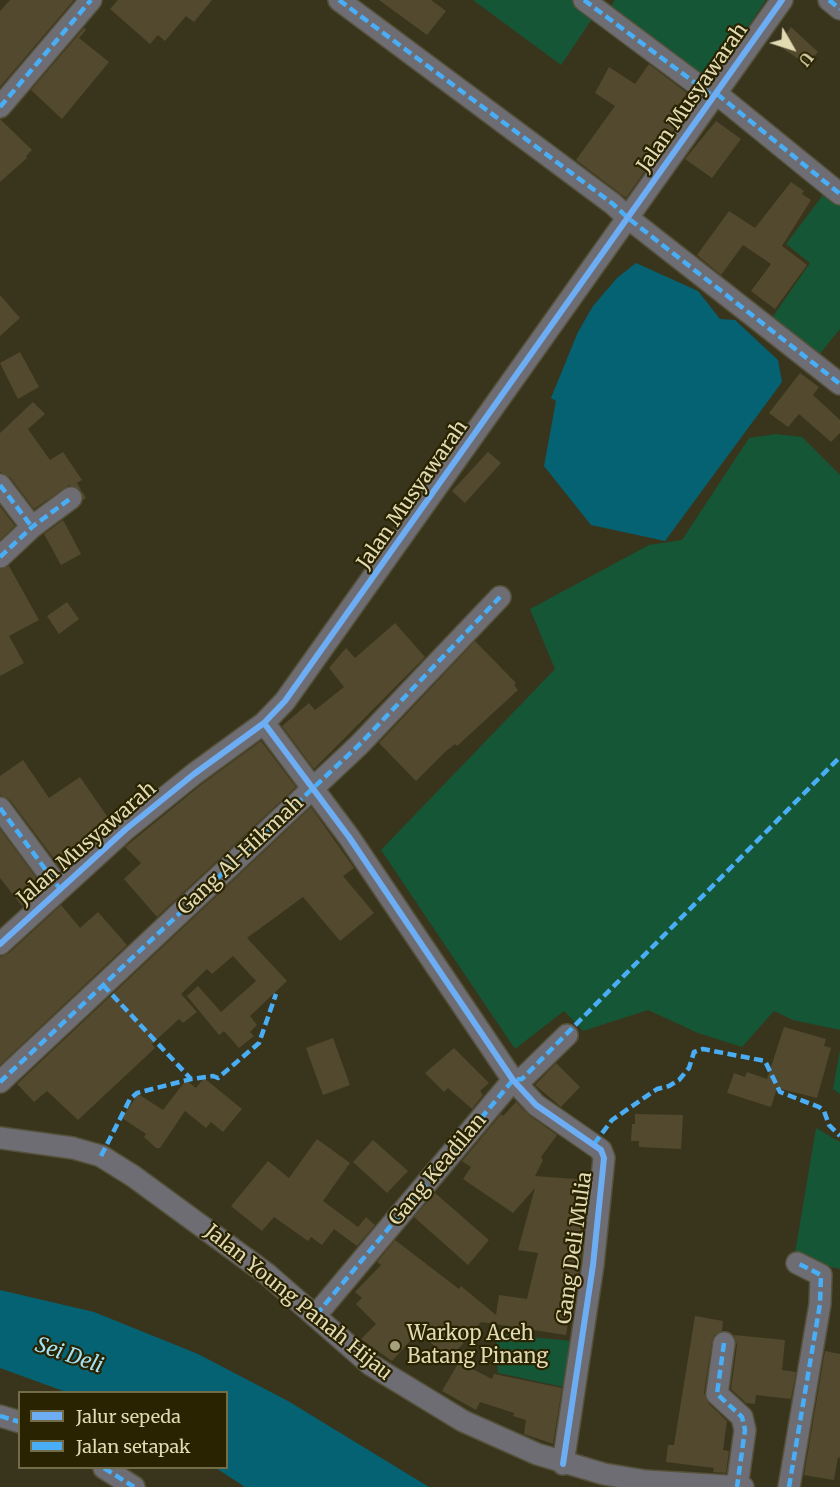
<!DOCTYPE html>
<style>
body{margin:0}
#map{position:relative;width:840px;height:1487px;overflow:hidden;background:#39351c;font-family:Merriweather,serif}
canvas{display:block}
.legend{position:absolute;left:18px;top:1391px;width:210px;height:78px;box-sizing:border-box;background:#2a2301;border:2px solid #736c48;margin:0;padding:8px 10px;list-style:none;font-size:18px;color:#e1dab3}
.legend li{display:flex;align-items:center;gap:12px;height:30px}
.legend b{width:30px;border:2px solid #736c48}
.north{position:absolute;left:762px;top:18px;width:60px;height:60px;-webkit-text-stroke:4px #2a2301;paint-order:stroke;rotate:129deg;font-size:16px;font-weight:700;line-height:24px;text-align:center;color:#e1dab3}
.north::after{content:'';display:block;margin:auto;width:21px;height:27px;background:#e1dab3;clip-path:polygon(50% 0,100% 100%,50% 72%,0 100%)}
</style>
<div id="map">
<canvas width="840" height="1487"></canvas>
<ul class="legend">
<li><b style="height:8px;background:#6dadf4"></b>Jalur sepeda</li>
<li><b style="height:8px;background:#49aef6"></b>Jalan setapak</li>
</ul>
<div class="north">U</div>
</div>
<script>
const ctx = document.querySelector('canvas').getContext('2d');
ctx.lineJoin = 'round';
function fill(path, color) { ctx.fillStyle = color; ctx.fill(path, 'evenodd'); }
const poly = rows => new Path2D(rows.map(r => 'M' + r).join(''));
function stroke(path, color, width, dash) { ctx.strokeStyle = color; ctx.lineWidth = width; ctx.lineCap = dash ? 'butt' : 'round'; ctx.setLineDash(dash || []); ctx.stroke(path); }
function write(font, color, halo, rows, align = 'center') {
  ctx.font = font + ' Merriweather,serif'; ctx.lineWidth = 4.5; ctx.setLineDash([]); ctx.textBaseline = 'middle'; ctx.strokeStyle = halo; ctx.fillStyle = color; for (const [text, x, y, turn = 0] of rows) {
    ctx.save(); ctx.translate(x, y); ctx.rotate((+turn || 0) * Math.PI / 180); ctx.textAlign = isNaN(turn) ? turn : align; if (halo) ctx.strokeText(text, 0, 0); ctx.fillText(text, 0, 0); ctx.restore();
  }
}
fill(poly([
 [473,0,573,0,594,16,561,65],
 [615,0,766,0,709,85,608,10],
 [826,191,840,202,840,329,818,356,771,319,810,263,786,244],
 [776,434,802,437,840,475,840,1030,793,1020,774,1011,742,1047,698,1033,648,1010,583,1031,564,1011,515,1049,381,850,555,669,530,609,649,545,682,540,749,438],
 [840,1050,840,1094,833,1089],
 [816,1128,840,1142,840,1269,794,1259],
 [495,1334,573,1341,568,1388,498,1373]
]), '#155636');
fill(poly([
 [636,263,698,291,720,319,735,320,778,360,782,382,665,541,591,525,544,466,556,401,551,398,578,332,593,306,617,278],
 [0,1290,94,1312,198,1354,288,1401,429,1487,245,1487,216,1468,226,1468,226,1392,66,1392,0,1368]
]), '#056273');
fill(poly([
 [10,0,74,0,0,87,0,11],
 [118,0,212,0,194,22,186,16,165,41,158,35,150,44,110,9],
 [379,0,431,0,446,11,427,35],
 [791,27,818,52,807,65,778,45],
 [84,28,86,30,79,38,109,62,62,119,31,90],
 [649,64,687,93,672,114,681,120,626,198,576,160,615,106,595,93,609,67,635,84],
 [0,119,32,150,26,156,27,158,0,182],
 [716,121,741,139,712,178,685,159],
 [791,182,804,191,802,194,811,200,782,246,807,265,775,309,751,291,771,264,743,245,721,275,697,255,729,211,755,228],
 [0,295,20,318,0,336],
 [20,352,39,387,18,399,0,363],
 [800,373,819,387,813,395,840,420,840,433,831,442,799,414,788,427,769,413],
 [33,402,45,414,28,429,50,460,63,452,82,480,77,483,86,498,83,500,81,490,69,485,34,509,10,477,0,472,0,433],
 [488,452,501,463,465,503,452,491],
 [0,506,15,526,0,540],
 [63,520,81,554,61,565,44,534],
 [9,566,39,620,9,636,24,663,0,676,0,569],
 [67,602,79,619,59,634,47,616],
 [395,623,425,657,314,769,282,726,309,703,315,710,344,687,329,668,346,648,355,658],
 [475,641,516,683,514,685,518,690,457,746,455,744,445,752,416,781,379,743],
 [261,741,296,787,157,917,124,879,141,863,125,847,202,784],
 [23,760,49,798,80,777,111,822,81,843,85,849,61,868,10,800,0,795,0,776],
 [311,807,354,868,343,876,374,913,340,941,303,897,247,938,287,981,250,1016,257,1025,250,1032,254,1036,239,1048,224,1031,219,1035,187,996,198,986,221,1012,256,981,233,956,212,974,207,969,181,994,197,1012,183,1023,179,1019,152,1044,155,1048,78,1120,47,1091,34,1102,17,1084],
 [0,829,43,887,22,906,0,878],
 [61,905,80,928,98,912,127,945,0,1065,0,957,9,953],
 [784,1027,826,1039,824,1046,831,1048,817,1098,777,1088,771,1107,727,1093,734,1073,745,1077,747,1072,767,1079],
 [333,1038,350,1085,323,1095,306,1048],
 [454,1048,489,1083,480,1091,483,1095,472,1109,448,1088,444,1092,425,1073],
 [556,1063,580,1087,561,1107,535,1085],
 [204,1078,242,1109,223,1132,211,1122,206,1128,185,1111,160,1148,156,1148,144,1137,146,1134,122,1118,138,1094,163,1110,186,1080,196,1088],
 [516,1102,529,1115,557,1135,541,1157,543,1160,535,1176,589,1180,580,1263,572,1317,569,1316,566,1335,481,1322,450,1359,418,1332,392,1361,361,1339,376,1324,356,1304,362,1298,355,1292,381,1265,377,1262,395,1240,459,1289,461,1286,496,1315,499,1295,527,1299,538,1253,518,1250,535,1188,513,1213,463,1179,471,1167,462,1161,501,1114,503,1116],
 [635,1114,683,1115,681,1149,639,1147,639,1141,631,1141,632,1124,635,1124],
 [317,1139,350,1163,323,1201,358,1227,366,1217,375,1225,357,1246,334,1229,322,1245,311,1237,308,1241,274,1217,262,1231,231,1206,268,1161,289,1178],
 [373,1140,408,1171,387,1193,353,1162],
 [435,1193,489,1240,468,1265,414,1217],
 [695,1316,723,1321,722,1331,714,1335,712,1341,704,1393,708,1403,727,1421,723,1450,729,1451,726,1473,713,1472,714,1468,666,1462,668,1445,674,1445],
 [734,1335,785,1340,782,1370,796,1372,791,1399,756,1395,755,1404,746,1403,731,1389,737,1345],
 [825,1351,840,1354,840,1458,838,1457,834,1480,804,1475],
 [459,1362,492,1379,494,1374,562,1388,553,1444,524,1434,526,1420,513,1416,514,1413,480,1402,476,1410,442,1391]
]), '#53492e');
const minor = poly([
 [339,0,613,204,628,218,840,384],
 [584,0,714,97],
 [829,0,840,9],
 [717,94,840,194],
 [0,107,91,0],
 [0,485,32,527],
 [0,557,32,527,71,498],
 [264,723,349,837,513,1080,536,1105,601,1150,604,1158,593,1265,563,1464],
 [0,808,60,889],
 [0,944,126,829,194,774,264,723,285,701,782,0],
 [0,1082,359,745,500,597],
 [0,1138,73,1148,101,1156,133,1176,267,1274,371,1365,463,1421,537,1454,604,1474,646,1481,743,1487],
 [316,1315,513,1080,522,1079,567,1035],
 [724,1343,717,1394,742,1417,745,1430,737,1487],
 [0,1416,20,1422],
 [104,1468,134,1487],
 [789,1487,820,1304,821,1275,797,1263]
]);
stroke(minor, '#55513a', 24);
stroke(minor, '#6d6d73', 21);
stroke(poly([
 [339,0,613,204,628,218,840,384],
 [584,0,714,97],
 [829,0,840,9],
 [717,94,840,194],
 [0,107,91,0],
 [0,485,32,527],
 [0,557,32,527,71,498],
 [0,808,60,889],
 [103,985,191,1079],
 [0,1082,359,745,500,597],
 [594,1144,612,1120,657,1089,669,1086,679,1080,689,1068,694,1052,703,1049,765,1061,780,1092,819,1107,824,1111,829,1125,840,1136],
 [101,1156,130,1099,137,1093,191,1079,213,1076,218,1078,259,1043,276,994],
 [316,1315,513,1080,522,1079,840,757],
 [724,1343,717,1394,742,1417,745,1430,737,1487],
 [0,1416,20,1422],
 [104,1468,134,1487],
 [789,1487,820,1304,821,1275,797,1263]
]), '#49aef6', 4.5, [9, 4.5]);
stroke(poly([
 [264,723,349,837,513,1080,536,1105,601,1150,604,1158,593,1265,563,1464],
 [0,944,126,829,194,774,264,723,285,701,782,0]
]), '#6dadf4', 6);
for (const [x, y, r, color] of [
 [395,1346,6,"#a6a07e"]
]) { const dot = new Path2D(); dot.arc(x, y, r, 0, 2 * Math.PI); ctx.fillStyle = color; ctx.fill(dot); stroke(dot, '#2a2301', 2); }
write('20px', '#e1dab3', '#2a2301', [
 ["Jalan Musyawarah",693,98,-55],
 ["Jalan Musyawarah",413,495,-55],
 ["Jalan Musyawarah",87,844,-41],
 ["Gang Al-Hikmah",241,856,-43],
 ["Gang Keadilan",438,1170,-50],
 ["Gang Deli Mulia",575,1248,-82],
 ["Jalan Young Panah Hijau",298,1303,39]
]);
write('20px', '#e1dab3', '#2a2301', [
 ["Warkop Aceh",407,1334],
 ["Batang Pinang",407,1357]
], 'left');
write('italic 21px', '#a4e3f6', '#2a2301', [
 ["Sei Deli",69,1356,19]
]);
</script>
